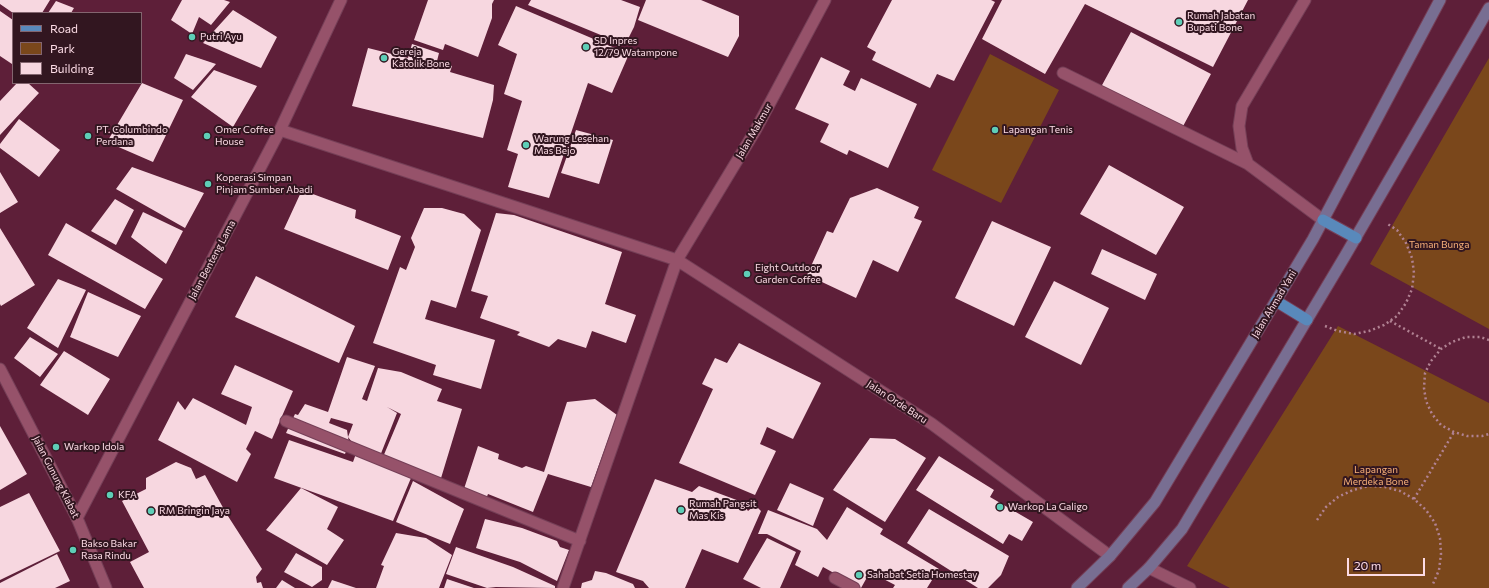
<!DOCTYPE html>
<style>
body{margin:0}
#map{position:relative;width:1489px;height:588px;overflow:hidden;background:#5e1f39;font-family:Commissioner,sans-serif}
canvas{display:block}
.legend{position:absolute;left:12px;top:12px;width:130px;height:72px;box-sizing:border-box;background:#321620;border:1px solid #83656f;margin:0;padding:5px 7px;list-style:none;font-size:12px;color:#fcdbe5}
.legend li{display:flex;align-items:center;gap:8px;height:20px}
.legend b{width:20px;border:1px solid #83656f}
.scale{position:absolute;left:1347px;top:558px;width:78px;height:18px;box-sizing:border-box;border:2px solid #fcdbe5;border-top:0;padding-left:5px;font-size:12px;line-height:14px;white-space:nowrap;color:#fcdbe5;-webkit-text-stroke:3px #321620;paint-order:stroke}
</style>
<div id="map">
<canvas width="1489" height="588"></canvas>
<ul class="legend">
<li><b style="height:5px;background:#5989bb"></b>Road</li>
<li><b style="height:11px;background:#7a471b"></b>Park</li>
<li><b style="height:11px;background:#f7d7e0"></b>Building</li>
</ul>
<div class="scale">20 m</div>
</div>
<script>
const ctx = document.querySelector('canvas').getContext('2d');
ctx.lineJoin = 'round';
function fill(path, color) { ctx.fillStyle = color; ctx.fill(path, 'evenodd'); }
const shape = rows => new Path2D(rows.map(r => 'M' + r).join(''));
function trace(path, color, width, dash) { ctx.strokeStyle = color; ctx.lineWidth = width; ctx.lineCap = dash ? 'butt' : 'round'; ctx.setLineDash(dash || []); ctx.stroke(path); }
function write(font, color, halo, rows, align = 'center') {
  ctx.font = font + ' Commissioner,sans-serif'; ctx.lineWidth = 4; ctx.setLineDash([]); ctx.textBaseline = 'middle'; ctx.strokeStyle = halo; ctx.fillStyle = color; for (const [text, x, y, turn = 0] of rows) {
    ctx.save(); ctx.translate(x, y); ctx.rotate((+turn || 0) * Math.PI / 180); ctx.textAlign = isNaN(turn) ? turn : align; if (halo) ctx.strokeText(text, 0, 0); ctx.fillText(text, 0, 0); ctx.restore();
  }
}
fill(shape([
 [990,54,1059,90,1001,203,932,170],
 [1489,58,1489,329,1370,264],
 [1338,326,1489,403,1489,588,1230,588,1187,566]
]), '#7a471b');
fill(shape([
 [0,0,50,0,42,13,13,13,0,4],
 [182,0,224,0,230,2,211,25,199,17,192,34,171,20],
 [428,0,494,0,492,4,492,18,478,57,445,44,443,50,414,40],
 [531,0,621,0,640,7,634,27,625,45,528,5],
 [646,0,701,0,739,16,739,36,728,57,638,20],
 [892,0,991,0,995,2,954,81,937,74,930,88,872,60,876,52,867,47],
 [1002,0,1248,0,1213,67,1085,4,1045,74,982,39],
 [56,1,74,8,71,13,48,13],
 [516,6,629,54,612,93,588,83,549,198,508,187,518,154,507,150,522,101,504,94,517,54,498,45],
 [233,10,277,37,261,68,203,43],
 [0,11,13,20,12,64,0,56],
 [1131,32,1211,74,1181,130,1101,87],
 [412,44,439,53,437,61,452,66,450,72,494,85,493,100,483,138,352,106,368,48,408,58],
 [186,54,216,64,193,90,174,78],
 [821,57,850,71,843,85,855,91,861,78,917,104,888,168,849,150,847,155,820,142,829,124,795,109],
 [214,70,257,86,233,127,191,97],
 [17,83,28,83,39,93,0,135,0,101],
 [142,83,183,100,153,162,107,142],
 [19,119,60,150,39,177,0,148,0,144],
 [576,130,613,140,599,184,561,173],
 [1109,165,1184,207,1156,255,1080,214],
 [132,167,204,193,185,228,116,189],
 [0,172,18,202,0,213],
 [877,188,919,207,914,218,922,221,898,272,873,260,856,298,807,275,827,231,833,233,850,198],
 [302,190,356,210,355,218,401,236,388,270,284,229],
 [115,199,134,210,116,245,91,231],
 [424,208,442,208,464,214,481,230,456,308,431,300,425,319,495,340,481,389,433,375,436,365,373,343,400,267,406,270,415,247,411,238],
 [143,212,183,231,166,264,131,237],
 [496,213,514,215,622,252,605,304,636,315,626,343,592,331,586,348,558,339,549,347,517,335,520,332,480,318,488,296,471,291],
 [992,221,1051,247,1014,326,955,298],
 [66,223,163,279,145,309,48,255],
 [0,228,35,285,1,306,0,304],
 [1102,249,1157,274,1145,300,1091,274],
 [256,276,355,326,339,363,235,317],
 [58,279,86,290,58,348,27,328],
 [1054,281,1109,308,1081,365,1025,337],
 [88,292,141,316,118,357,70,337],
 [30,337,58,354,40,377,14,358],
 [739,343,821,383,793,439,767,427,760,444,776,451,755,495,679,463,713,389,702,384,715,358,727,363],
 [64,351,110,379,88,415,40,385],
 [347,357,375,366,362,399,367,401,378,368,401,372,442,389,437,401,462,409,438,488,411,478,393,521,274,478,289,440,353,462,358,448,355,446,348,437,349,443,345,454,286,433,295,414,298,415,305,404,328,412],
 [387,407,401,414,383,457,380,456,397,413],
 [331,418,353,424,348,437,347,430,329,423],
 [235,365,293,391,272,439,255,431,246,449,251,454,237,482,158,440,178,401,185,410,193,398,246,425,252,407,221,394],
 [595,399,617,415,591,487,548,474,533,512,488,494,484,504,462,495,478,446,499,454,498,459,522,468,526,466,544,472,567,402],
 [0,426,27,474,0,490],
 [870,438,895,439,926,458,885,522,833,490],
 [939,456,994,490,990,497,1033,522,1022,541,1009,534,1003,544,916,490],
 [176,462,191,468,196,479,205,475,226,513,262,569,256,577,257,583,261,582,263,588,144,588,130,562,149,552,122,501,146,489,146,478],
 [655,479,692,492,699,486,742,502,748,511,755,505,761,511,738,563,702,549,685,588,649,588,643,581,616,572],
 [413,481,464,509,450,544,396,522],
 [790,483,824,498,813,526,777,510],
 [301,488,338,507,327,529,344,540,327,565,266,530],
 [29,493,60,551,0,580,0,507],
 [847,507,883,529,880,534,939,569,927,588,893,588,895,585,870,572,861,588,823,567,818,577,795,565,801,551,767,534,758,534,768,510,817,529,827,540],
 [929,509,1009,556,1001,575,988,588,978,588,907,543],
 [485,519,522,528,557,541,560,547,569,550,557,581,520,562,476,548],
 [396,533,426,538,452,555,439,588,376,588,384,566,381,565],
 [767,538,796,552,780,588,761,588,743,579],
 [456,547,513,567,555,586,555,588,496,587,487,588,446,574],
 [296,553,322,567,322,580,312,587,284,572],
 [57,554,70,581,55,588,0,588,0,583],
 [595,571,606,573,633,584,635,588,581,588,582,583,592,580],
 [447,579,474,588,444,588],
 [282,580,295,588,276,588],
 [332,580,356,588,328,588]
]), '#f7d7e0');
const service = shape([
 [1305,0,1242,106,1239,126,1242,148,1248,164,1323,220],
 [1063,73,1248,164],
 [835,578,854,588]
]);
const minor = shape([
 [280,130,677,260,932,424,1110,556],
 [286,421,580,541],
 [77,518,280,130,341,0],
 [1149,568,1190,588],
 [563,588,677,260,755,131,825,0]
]);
const tertiary = shape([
 [0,369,77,518,106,588]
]);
const secondary = shape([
 [1077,588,1110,556,1155,502,1313,239,1440,0],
 [1128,588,1149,568,1182,529,1345,256,1489,8]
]);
const primary = shape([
 [1323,220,1356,238],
 [1276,301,1307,320]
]);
trace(service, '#753f57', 13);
trace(minor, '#753f57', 13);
trace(tertiary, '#753f57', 13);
trace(secondary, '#753f57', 13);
trace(primary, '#753f57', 13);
trace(shape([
 [1390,321,1441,349],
 [1325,326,1338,331,1354,334,1369,331,1384,325,1397,316,1406,303,1412,289,1414,273,1412,258,1406,243,1397,230,1386,223],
 [1489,340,1480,337,1466,337,1452,342,1441,349,1431,361,1425,373,1424,388,1426,401,1432,414,1441,425,1454,432,1467,436,1482,436,1489,434],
 [1414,499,1454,432],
 [1317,520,1326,507,1338,497,1353,490,1369,486,1385,487,1400,491,1414,499,1426,510,1435,523,1440,538,1441,554,1439,570,1433,584]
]), '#b18293', 2.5, [2, 3]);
trace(service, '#96526a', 11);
trace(minor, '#96526a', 11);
trace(tertiary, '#96526a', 11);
trace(secondary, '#786e92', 11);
trace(primary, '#5989bb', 11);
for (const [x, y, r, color] of [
 [1179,22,4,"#5eceb7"],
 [192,37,4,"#5eceb7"],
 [586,47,4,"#5eceb7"],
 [384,58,4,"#5eceb7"],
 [995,130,4,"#5eceb7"],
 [88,136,4,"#5eceb7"],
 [207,136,4,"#5eceb7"],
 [526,145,4,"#5eceb7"],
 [208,184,4,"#5eceb7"],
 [747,274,4,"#5eceb7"],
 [56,447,4,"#5eceb7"],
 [110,495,4,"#5eceb7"],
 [1000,507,4,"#5eceb7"],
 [681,510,4,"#5eceb7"],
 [151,511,4,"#5eceb7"],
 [73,550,4,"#5eceb7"],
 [859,575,4,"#5eceb7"]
]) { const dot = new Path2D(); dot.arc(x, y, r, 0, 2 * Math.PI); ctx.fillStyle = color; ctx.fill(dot); trace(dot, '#321620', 1.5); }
write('10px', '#fcdbe5', '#321620', [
 ["Rumah Jabatan",1187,16],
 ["Bupati Bone",1187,28],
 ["Putri Ayu",200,37],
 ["SD Inpres",594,41],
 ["12/79 Watampone",594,53],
 ["Gereja",392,52],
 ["Katolik Bone",392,64],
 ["PT. Columbindo",96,130],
 ["Perdana",96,142],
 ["Omer Coffee",215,130],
 ["House",215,142],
 ["Lapangan Tenis",1003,130],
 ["Warung Lesehan",534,139],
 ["Mas Bejo",534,151],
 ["Koperasi Simpan",216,178],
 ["Pinjam Sumber Abadi",216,190],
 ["Eight Outdoor",755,268],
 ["Garden Coffee",755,280],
 ["Warkop Idola",64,447],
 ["KFA",118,495],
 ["Rumah Pangsit",689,504],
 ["Mas Kis",689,516],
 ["Warkop La Galigo",1008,507],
 ["RM Bringin Jaya",159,511],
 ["Bakso Bakar",81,544],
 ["Rasa Rindu",81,556],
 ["Sahabat Setia Homestay",867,575]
], 'left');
write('10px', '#fcdbe5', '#321620', [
 ["Jalan Makmur",754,131,-60],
 ["Jalan Benteng Lama",212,260,-62],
 ["Jalan Ahmad Yani",1274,304,-59],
 ["Jalan Orde Baru",897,402,33],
 ["Jalan Gunung Klabat",56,477,63]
]);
write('10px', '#f6af78', '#321620', [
 ["Taman Bunga",1439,245],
 ["Lapangan",1376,470],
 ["Merdeka Bone",1376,482]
]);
</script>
